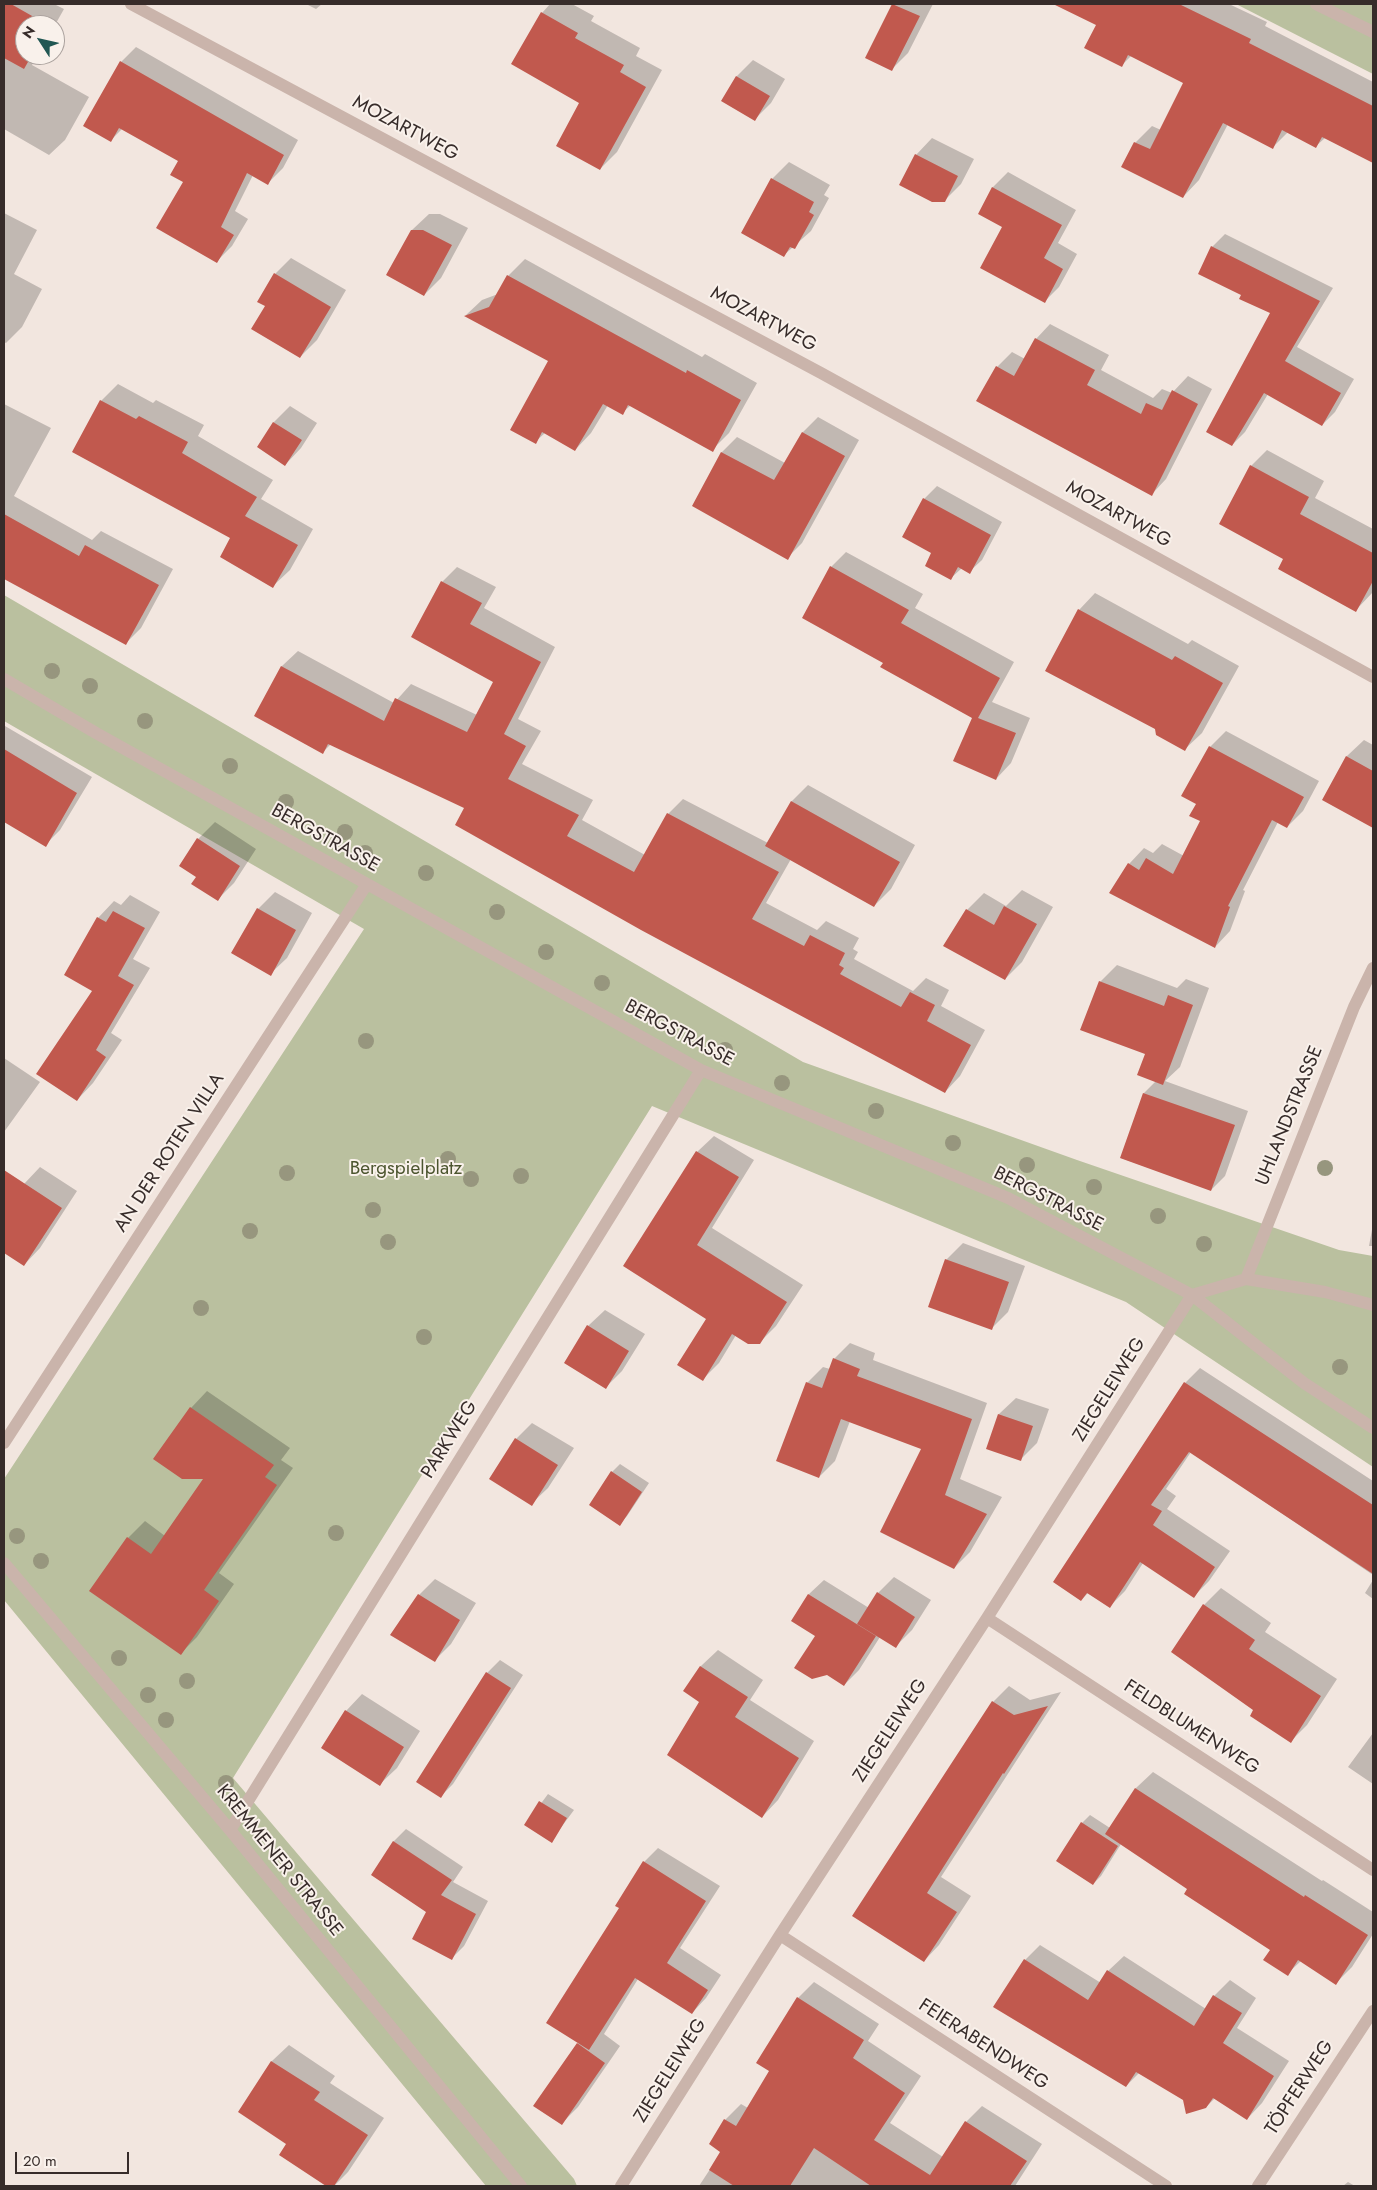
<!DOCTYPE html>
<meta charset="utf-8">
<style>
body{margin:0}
#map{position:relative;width:1377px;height:2190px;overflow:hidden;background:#f2e6df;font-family:Jost,sans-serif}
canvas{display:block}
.frame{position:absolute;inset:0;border:5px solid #372c2a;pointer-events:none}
.north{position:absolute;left:15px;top:15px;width:50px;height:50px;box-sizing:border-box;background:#f9f1eb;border:1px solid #aba29e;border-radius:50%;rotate:305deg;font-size:14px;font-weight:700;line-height:20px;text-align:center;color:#372c2a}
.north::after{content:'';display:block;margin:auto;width:18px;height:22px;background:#215753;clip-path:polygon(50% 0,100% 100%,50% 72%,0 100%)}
.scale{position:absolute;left:15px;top:2152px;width:114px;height:22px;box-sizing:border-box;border:2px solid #372c2a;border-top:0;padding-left:6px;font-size:15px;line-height:18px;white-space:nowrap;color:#372c2a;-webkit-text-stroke:4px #f9f1eb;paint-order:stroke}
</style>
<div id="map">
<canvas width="1377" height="2190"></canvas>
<div class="frame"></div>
<div class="north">N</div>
<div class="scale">20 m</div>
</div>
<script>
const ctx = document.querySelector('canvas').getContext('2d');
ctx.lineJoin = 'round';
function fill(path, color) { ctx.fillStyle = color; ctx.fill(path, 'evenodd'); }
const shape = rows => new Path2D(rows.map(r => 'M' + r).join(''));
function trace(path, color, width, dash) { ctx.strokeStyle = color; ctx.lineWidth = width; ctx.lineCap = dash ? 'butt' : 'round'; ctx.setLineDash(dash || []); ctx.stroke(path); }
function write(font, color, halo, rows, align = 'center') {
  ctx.font = font + ' Jost,sans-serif'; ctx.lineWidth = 4; ctx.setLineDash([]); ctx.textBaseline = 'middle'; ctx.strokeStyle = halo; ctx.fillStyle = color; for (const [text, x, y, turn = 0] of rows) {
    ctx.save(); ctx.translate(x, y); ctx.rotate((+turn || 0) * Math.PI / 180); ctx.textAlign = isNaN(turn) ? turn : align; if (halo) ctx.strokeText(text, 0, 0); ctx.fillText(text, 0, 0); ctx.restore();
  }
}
fill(shape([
 [1236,4,1373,4,1373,74],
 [4,595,803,1062,1077,1160,1339,1250,1373,1256,1373,1467,1126,1302,652,1106,233,1778,574,2179,577,2186,486,2186,4,1600,4,1479,364,929,4,721]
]), '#bac09f');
fill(shape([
 [4,4,54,4,64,9,55,25,25,25,25,55,38,55,32,65,89,97,65,140,49,155,4,129],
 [306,4,322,4,316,9],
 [550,4,572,4,594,16,591,21,640,48,636,56,662,70,617,152,600,169,581,103,542,13],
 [893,4,933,4,908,53,892,69,867,57],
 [1088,4,1229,4,1267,22,1265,26,1373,82,1373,162,1325,138,1316,146,1288,132,1273,147,1228,124,1199,180,1183,197,1135,143,1152,126,1161,130,1185,82,1131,56,1122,65,1097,24,1081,16],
 [136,47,298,140,283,168,268,183,253,175,235,211,248,219,232,246,217,261,185,182,180,161,123,128,111,140,121,62],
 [753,60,785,79,771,103,755,119,723,100,737,76],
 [932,138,974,159,961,184,944,201,916,155],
 [789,162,830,185,824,195,829,198,811,231,784,255,772,179],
 [1008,172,1076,210,1058,243,1077,254,1059,287,1044,302,1004,226,980,213,993,187],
 [4,213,37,230,14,274,42,289,22,327,6,343,4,342],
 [429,214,440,214,468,228,441,278,424,295,412,230],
 [1225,234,1333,288,1297,347,1354,379,1335,412,1322,425,1268,394,1245,432,1232,445,1271,313,1243,295,1212,247],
 [291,258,346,290,317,340,300,357,267,306,275,274],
 [525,259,702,357,705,354,757,383,729,433,712,450,631,405,622,413,608,405,591,433,575,450,545,433,535,442,550,361,466,315,482,300,498,294,508,276],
 [1050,324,1109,355,1101,370,1153,398,1162,389,1172,393,1188,376,1212,389,1166,479,1152,494,997,367,1012,352,1025,359,1036,339],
 [118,384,153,403,156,400,204,425,198,436,273,480,261,499,313,529,290,570,273,586,232,537,73,452,101,401],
 [4,404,51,428,14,496,92,540,101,531,173,569,141,628,126,643,4,578],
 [290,406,317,423,301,448,285,465,259,446,274,422],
 [818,417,859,440,802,543,787,558,694,505,722,452,737,437,785,463,803,432],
 [1267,450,1324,481,1315,498,1373,529,1373,592,1356,610,1285,558,1251,466],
 [937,486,1002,522,982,560,969,572,962,568,951,578,933,553,924,499],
 [846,552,923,594,915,608,1014,662,992,702,1030,718,1011,763,996,779,974,718,884,662,804,617,831,567],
 [457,567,496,587,484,608,555,647,518,719,541,731,522,764,593,800,582,820,645,855,668,814,683,799,768,843,792,801,808,785,915,845,891,889,874,906,791,859,766,903,817,930,826,921,859,938,853,949,858,952,854,959,913,991,926,978,949,990,941,1006,985,1030,960,1076,945,1092,466,807,331,744,323,752,256,715,282,666,298,651,394,703,411,684,477,715,495,681,442,582],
 [1095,593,1188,644,1192,640,1239,666,1202,733,1185,749,1156,728,1079,610],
 [5,726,92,777,60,830,45,845,4,821],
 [1226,731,1319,781,1303,811,1287,827,1278,822,1243,890,1245,891,1230,931,1215,947,1129,864,1144,848,1153,853,1162,844,1184,856,1201,821,1210,747],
 [1364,740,1373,745,1373,827,1324,800,1347,756],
 [215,822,256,849,234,883,217,900,198,877,198,839],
 [1022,890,1053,907,1022,962,1005,979,967,910,984,893,1006,906],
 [275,892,312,913,287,958,270,974,232,953,258,909],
 [130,895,160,912,133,959,150,968,111,1033,122,1040,93,1083,77,1100,94,990,98,918,114,901,121,905],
 [1117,965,1177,988,1186,979,1209,988,1180,1067,1165,1081,1248,1111,1225,1176,1211,1190,1121,1158,1144,1093,1156,1081,1146,1054,1100,982],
 [4,1058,40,1082,4,1132],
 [714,1136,754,1160,712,1228,803,1285,776,1326,759,1343,736,1335,719,1363,703,1379,708,1318,625,1266,697,1152],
 [40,1167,77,1191,40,1248,24,1265,4,1251,4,1214,24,1184],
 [1373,1224,1373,1246,1369,1246],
 [963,1243,1025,1266,1008,1312,992,1328,946,1260],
 [605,1310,645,1334,622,1371,605,1388,588,1326],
 [850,1343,875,1353,873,1360,987,1403,960,1479,1002,1497,970,1552,954,1568,923,1448,850,1421,835,1461,819,1477,807,1383,823,1367,830,1369,834,1359],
 [1200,1368,1373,1481,1373,1575,1191,1452,1166,1489,1176,1496,1167,1509,1230,1551,1209,1581,1194,1596,1143,1563,1125,1591,1110,1606,1089,1592,1081,1600,1185,1383],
 [207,1391,290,1448,281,1460,293,1468,219,1573,234,1584,197,1637,181,1653,128,1538,145,1521,165,1536,206,1478,155,1459,191,1408],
 [1016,1398,1049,1409,1037,1443,1020,1460,987,1448,999,1414],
 [532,1423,574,1448,548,1488,531,1504,516,1439],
 [620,1464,649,1483,627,1516,619,1524,612,1472],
 [894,1577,931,1600,912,1630,895,1647,880,1637,859,1670,844,1685,816,1636,793,1621,809,1594,824,1580,869,1608,878,1593],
 [435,1579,476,1603,451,1644,434,1661,419,1595],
 [1373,1580,1373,1599,1365,1593],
 [1221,1588,1271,1623,1265,1632,1337,1679,1307,1725,1291,1741,1255,1709,1204,1605],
 [718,1650,763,1680,750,1700,814,1741,778,1800,762,1817,701,1702,685,1691,701,1666],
 [500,1660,523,1675,453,1784,441,1796,487,1673],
 [1009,1686,1030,1700,1061,1692,941,1877,971,1896,939,1945,924,1961,854,1916,993,1702],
 [362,1694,420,1731,397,1768,380,1784,346,1711],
 [1373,1733,1373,1784,1348,1767],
 [1153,1772,1322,1881,1323,1880,1373,1912,1373,1934,1352,1967,1336,1983,1301,1961,1287,1974,1272,1949,1189,1889,1121,1844,1101,1876,1093,1884,1058,1860,1082,1823,1090,1815,1110,1828,1136,1788],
 [548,1794,574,1810,551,1841,525,1825],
 [406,1829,463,1867,453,1882,488,1901,464,1946,451,1959,427,1912,372,1875,394,1841],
 [658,1848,720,1886,680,1948,721,1975,706,1998,692,2013,638,1979,604,2034,620,2046,578,2107,561,2124,578,2044,620,1908,644,1862],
 [1040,1945,1101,1983,1108,1971,1124,1956,1206,2009,1214,1996,1230,1980,1256,1998,1237,2028,1289,2061,1262,2103,1247,2119,1215,2098,1206,2107,1184,2099,1139,2073,1126,2086,1025,1960],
 [814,1982,879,2024,868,2041,921,2076,890,2123,943,2157,966,2122,982,2106,1042,2144,1015,2186,936,2186,926,2180,922,2186,699,2186,722,2151,725,2120,741,2104,748,2108,771,2071,798,1998],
 [289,2045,335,2076,330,2083,384,2118,348,2172,334,2186,328,2186,280,2155,288,2143,239,2112,272,2061],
 [1348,2182,1355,2186,1343,2186]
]), '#0003');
fill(shape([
 [4,4,11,4,48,25,25,25,25,55,32,55,24,69,4,58],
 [892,4,920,16,892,71,865,58],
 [1053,4,1179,4,1251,39,1249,43,1373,106,1373,163,1322,137,1316,148,1282,130,1273,149,1223,123,1183,198,1121,167,1134,142,1150,149,1183,83,1128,55,1122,67,1084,48,1096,25],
 [541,12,578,33,575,38,624,65,620,72,646,87,600,170,556,146,579,103,511,64],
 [120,61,284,155,268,185,247,173,221,227,234,235,217,263,156,228,183,182,170,175,178,161,119,128,111,142,83,126],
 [736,76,770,96,755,121,721,101],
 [915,154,958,176,945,202,932,202,899,185],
 [771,178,814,202,809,212,814,215,795,249,790,247,784,257,741,233],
 [992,187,1062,225,1044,258,1063,269,1045,303,980,268,1002,227,978,214],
 [411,230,423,230,452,245,424,296,386,275],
 [1211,246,1320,301,1285,361,1341,393,1322,426,1264,393,1232,446,1206,432,1270,313,1239,299,1241,295,1198,274],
 [274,273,331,307,300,358,251,329,265,306,257,302],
 [507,275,686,373,687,370,741,400,713,452,628,405,623,415,603,404,575,451,542,432,536,444,510,430,548,361,464,316,489,307],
 [1035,338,1095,370,1087,385,1141,414,1146,403,1162,410,1172,390,1198,404,1152,496,976,401,996,366,1014,376],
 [100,400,136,419,139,416,188,442,182,453,257,497,245,516,298,545,273,588,220,557,230,538,72,452],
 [273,422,302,440,285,466,257,447],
 [802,432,845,456,788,560,692,506,721,452,774,480],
 [1250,465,1309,497,1300,514,1373,553,1373,581,1356,612,1278,569,1283,559,1219,524],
 [923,498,991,535,970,574,958,567,951,580,925,566,931,553,902,537],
 [4,514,79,556,85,545,159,585,126,645,4,579],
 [830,566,909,610,901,623,1000,678,978,718,1016,733,996,780,953,761,972,718,880,667,883,663,802,618],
 [441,581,482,603,470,624,541,662,504,734,526,746,508,779,579,815,567,836,634,872,667,813,779,872,752,919,804,946,810,935,845,953,839,965,844,968,840,974,901,1007,910,992,935,1005,927,1021,971,1045,945,1093,641,930,455,825,464,808,328,744,323,754,254,716,281,666,384,721,395,698,467,732,493,682,411,637],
 [1078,609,1172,660,1175,656,1223,683,1185,751,1156,735,1155,729,1045,671],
 [1209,746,1304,797,1287,828,1272,820,1228,906,1230,907,1215,948,1109,893,1128,863,1139,870,1146,858,1173,874,1200,821,1189,816,1196,804,1181,796],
 [4,749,77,793,46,847,4,822],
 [1346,756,1373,771,1373,828,1322,800],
 [791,801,900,862,874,907,765,846],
 [197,838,240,866,218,901,191,884,196,877,179,866],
 [1004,906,1037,924,1005,980,943,946,966,909,994,925],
 [257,908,296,930,271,976,231,953],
 [113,911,145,928,118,976,134,985,96,1050,106,1057,77,1101,36,1074,92,991,64,975,97,917,106,922],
 [1099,981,1164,1006,1168,995,1193,1005,1163,1085,1137,1075,1145,1054,1080,1030],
 [1143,1093,1235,1125,1211,1191,1120,1158],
 [696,1151,739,1177,697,1245,787,1302,760,1344,748,1344,732,1334,703,1381,677,1365,706,1319,623,1266],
 [4,1170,62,1208,24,1266,4,1253],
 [945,1259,1009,1282,992,1330,928,1307],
 [587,1325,629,1351,606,1389,564,1363],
 [833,1358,860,1369,857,1376,972,1419,945,1495,987,1514,954,1569,880,1532,921,1449,841,1419,819,1478,776,1461,806,1382,822,1388],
 [1184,1382,1373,1505,1373,1574,1189,1452,1151,1505,1162,1511,1153,1525,1215,1567,1194,1598,1140,1562,1110,1608,1087,1593,1081,1601,1053,1582],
 [190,1407,274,1465,265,1477,277,1485,204,1590,219,1601,181,1655,89,1591,127,1537,151,1554,203,1479,182,1479,153,1459],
 [998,1414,1033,1426,1021,1461,986,1449],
 [515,1438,558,1465,532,1506,489,1479],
 [611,1471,642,1492,620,1526,589,1505],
 [877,1592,915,1617,896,1648,857,1624],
 [418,1594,460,1620,435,1662,390,1635],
 [808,1594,876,1636,844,1686,827,1675,812,1679,794,1668,815,1636,791,1621],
 [1203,1604,1255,1640,1249,1649,1321,1696,1291,1743,1250,1716,1253,1710,1171,1652],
 [700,1666,748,1697,735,1717,799,1758,762,1818,667,1755,699,1702,683,1691],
 [486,1672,511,1688,441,1798,416,1782],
 [992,1701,1014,1715,1048,1706,1004,1774,1003,1773,927,1893,957,1912,924,1962,852,1916],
 [345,1710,404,1747,380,1786,321,1748],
 [1135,1788,1304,1897,1305,1895,1368,1935,1336,1985,1298,1960,1288,1976,1263,1960,1270,1950,1184,1894,1187,1889,1105,1834],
 [539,1801,567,1818,552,1843,524,1825],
 [1081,1822,1118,1846,1093,1885,1056,1861],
 [393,1841,452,1880,441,1895,476,1914,452,1960,412,1939,426,1912,371,1875],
 [643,1861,706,1901,667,1963,708,1990,692,2014,635,1978,589,2050,546,2023,619,1908,615,1906],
 [1024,1959,1088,2000,1107,1970,1194,2026,1213,1995,1242,2013,1223,2043,1274,2076,1247,2120,1213,2098,1206,2108,1186,2114,1183,2100,1136,2072,1126,2087,993,2007],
 [797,1997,864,2040,853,2058,905,2093,874,2140,930,2175,965,2121,1027,2161,1010,2186,871,2186,814,2148,790,2186,734,2186,709,2170,720,2152,709,2144,724,2119,736,2126,769,2071,756,2063],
 [577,2043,605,2063,562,2125,533,2106],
 [271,2061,320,2092,314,2100,368,2135,334,2186,326,2186,279,2155,286,2144,238,2112]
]), '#c1594e');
trace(shape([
 [131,4,821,373,1373,677],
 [1316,4,1373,32],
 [4,679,96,733,701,1070,1008,1198,1192,1295,1304,1383,1373,1428],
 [1246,1279,1354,1007,1373,968],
 [1192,1295,1246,1279,1325,1292,1373,1305],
 [4,1443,367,884],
 [4,1563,230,1830,521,2186],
 [987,1618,1373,1870],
 [230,1830,701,1070],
 [780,1935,1166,2186],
 [621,2186,780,1935,987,1618,1192,1295],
 [1258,2186,1373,2011]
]), '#cab4ab', 12);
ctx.fillStyle = '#97967e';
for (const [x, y] of [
 [52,671],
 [90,686],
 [145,721],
 [230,766],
 [286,802],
 [345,832],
 [365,853],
 [426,873],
 [497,912],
 [546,952],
 [602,983],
 [366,1041],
 [725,1050],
 [782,1083],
 [876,1111],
 [953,1143],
 [448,1159],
 [1027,1165],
 [1325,1168],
 [287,1173],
 [521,1176],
 [471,1179],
 [1094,1187],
 [373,1210],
 [1158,1216],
 [250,1231],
 [388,1242],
 [1204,1244],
 [201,1308],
 [424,1337],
 [1340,1367],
 [336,1533],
 [17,1536],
 [41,1561],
 [119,1658],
 [187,1681],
 [148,1695],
 [166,1720],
 [226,1783]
]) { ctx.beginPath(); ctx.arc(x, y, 8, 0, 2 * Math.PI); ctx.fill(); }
write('19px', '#372c2a', '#f9f1eb', [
 ["MOZARTWEG",405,129,28],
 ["MOZARTWEG",763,320,28],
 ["MOZARTWEG",1118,515,29],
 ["BERGSTRASSE",325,839,29],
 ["BERGSTRASSE",679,1034,28],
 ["UHLANDSTRASSE",1290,1116,-68],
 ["AN DER ROTEN VILLA",170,1153,-57],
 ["BERGSTRASSE",1048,1200,27],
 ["ZIEGELEIWEG",1110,1390,-58],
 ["PARKWEG",450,1440,-58],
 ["FELDBLUMENWEG",1191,1728,33],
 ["ZIEGELEIWEG",891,1731,-57],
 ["KREMMENER STRASSE",279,1861,51],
 ["FEIERABENDWEG",983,2045,33],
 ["ZIEGELEIWEG",671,2071,-58],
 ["TÖPFERWEG",1300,2088,-57]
]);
write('19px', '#4c552f', '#f9f1eb', [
 ["Bergspielplatz",406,1169]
]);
</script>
